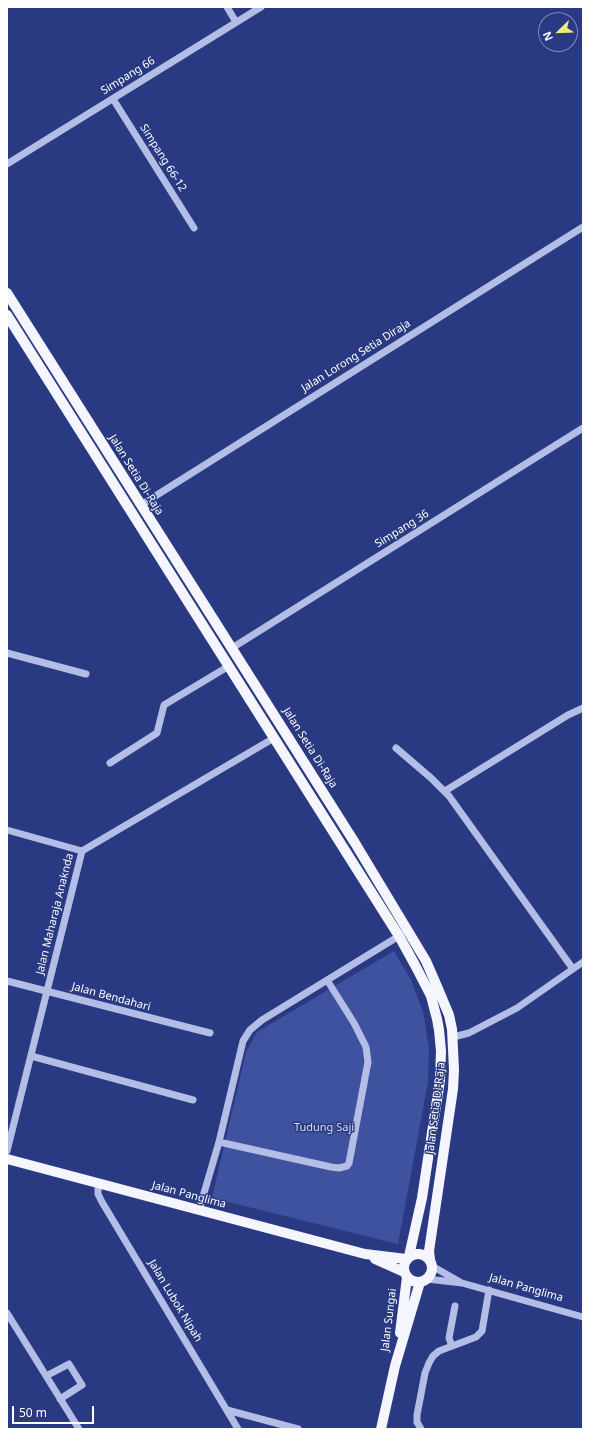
<!DOCTYPE html>
<style>
body{margin:0}
#map{position:relative;width:590px;height:1436px;overflow:hidden;background:#2a3a82;font-family:"Noto Sans",sans-serif}
canvas{display:block}
.frame{position:absolute;inset:0;border:8px solid #fff;pointer-events:none}
.north{position:absolute;left:538px;top:12px;width:40px;height:40px;box-sizing:border-box;background:#2a3a82;border:1px solid #7f89b4;border-radius:50%;rotate:247deg;font-size:11px;font-weight:700;line-height:16px;text-align:center;color:#fff}
.north::after{content:'';display:block;margin:auto;width:14px;height:18px;background:#ede87a;clip-path:polygon(50% 0,100% 100%,50% 72%,0 100%)}
.scale{position:absolute;left:12px;top:1406px;width:82px;height:18px;box-sizing:border-box;border:2px solid #fff;border-top:0;padding-left:5px;font-size:12px;line-height:14px;white-space:nowrap;color:#fff;-webkit-text-stroke:3px #2a3a82;paint-order:stroke}
</style>
<div id="map">
<canvas width="590" height="1436"></canvas>
<div class="frame"></div>
<div class="north">N</div>
<div class="scale">50 m</div>
</div>
<script>
const ctx = document.querySelector('canvas').getContext('2d');
ctx.lineJoin = 'round';
function fill(path, color) { ctx.fillStyle = color; ctx.fill(path, 'evenodd'); }
const shape = rows => new Path2D(rows.map(r => 'M' + r).join(''));
function trace(path, color, width, dash) { ctx.strokeStyle = color; ctx.lineWidth = width; ctx.lineCap = dash ? 'butt' : 'round'; ctx.setLineDash(dash || []); ctx.stroke(path); }
function write(font, color, halo, rows, align = 'center') {
  ctx.font = font + ' "Noto Sans",sans-serif'; ctx.lineWidth = 3; ctx.setLineDash([]); ctx.textBaseline = 'middle'; ctx.strokeStyle = halo; ctx.fillStyle = color; for (const [text, x, y, turn = 0] of rows) {
    ctx.save(); ctx.translate(x, y); ctx.rotate((+turn || 0) * Math.PI / 180); ctx.textAlign = isNaN(turn) ? turn : align; if (halo) ctx.strokeText(text, 0, 0); ctx.fillText(text, 0, 0); ctx.restore();
  }
}
fill(shape([
 [394,951,411,980,423,1011,429,1048,428,1082,398,1244,212,1198,246,1052,257,1032]
]), '#3f529f');
trace(shape([
 [227,7,236,22],
 [113,99,194,228],
 [7,164,261,7],
 [141,505,583,227],
 [232,648,583,428],
 [7,653,86,674],
 [396,748,431,778,449,796,573,969],
 [110,763,157,733,164,705,229,666],
 [445,791,568,715,583,708],
 [7,830,82,851],
 [7,981,210,1033],
 [453,1037,469,1033,517,1008,583,962],
 [31,1056,193,1100],
 [219,1142,331,1167,339,1168,347,1166,349,1163,368,1062,366,1047,354,1023,327,980],
 [7,1151,82,851,274,738],
 [98,1184,98,1194,102,1202,238,1429],
 [199,1210,219,1142,243,1041,250,1030,262,1020,399,936],
 [432,1266,460,1282],
 [427,1279,462,1283,583,1317],
 [7,1313,79,1429],
 [452,1346,449,1338,455,1306],
 [46,1376,69,1364,82,1385,60,1399],
 [227,1410,298,1429],
 [421,1429,417,1422,417,1415,425,1373,429,1363,433,1356,439,1351,476,1337,482,1331,489,1290]
]), '#b3bde6', 7);
trace(shape([
 [7,293,355,843,426,961,436,984,449,1015,452,1029,454,1070,453,1089,429,1251,430,1259],
 [7,315,399,936,415,965,431,996,437,1019,439,1030,441,1051,440,1080,422,1198,409,1256],
 [7,1159,365,1254,406,1259],
 '404 1268a14 14 0 1 1 28 0a14 14 0 1 1-28 0Z',
 [375,1259,404,1272],
 [400,1333,407,1277],
 [381,1429,395,1366,420,1282]
]), '#f4f5fd', 10);
write('11px', '#fff', '#2a3a82', [
 ["Simpang 66",128,76,-32],
 ["Simpang 66-12",163,158,58],
 ["Jalan Lorong Setia Diraja",356,356,-32],
 ["Jalan Setia Di-Raja",136,475,58],
 ["Simpang 36",402,529,-32],
 ["Jalan Setia Di-Raja",310,748,58],
 ["Jalan Maharaja Anaknda",55,914,-76],
 ["Jalan Bendahari",111,997,15],
 ["Jalan Setia Di-Raja",436,1108,-83],
 ["Jalan Panglima",189,1195,15],
 ["Jalan Panglima",526,1288,16],
 ["Jalan Lubok Nipah",175,1301,59],
 ["Jalan Sungai",389,1320,-83]
]);
write('11px', '#d6dcf5', '#2a3a82', [
 ["Tudung Saji",324,1128]
]);
</script>
